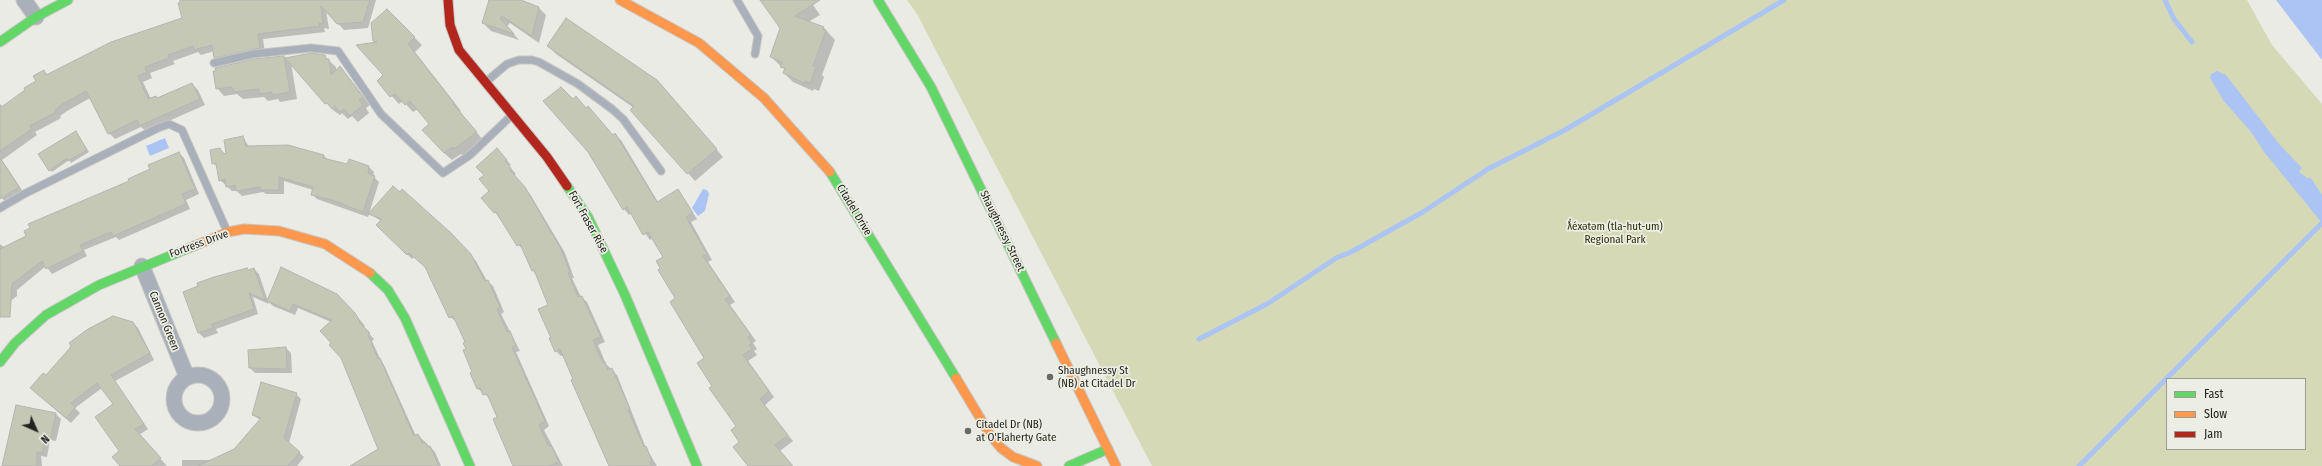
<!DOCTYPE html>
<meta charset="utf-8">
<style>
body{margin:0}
#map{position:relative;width:2322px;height:466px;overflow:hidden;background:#ebebe6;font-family:"Fira Sans Condensed",sans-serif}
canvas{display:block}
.legend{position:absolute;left:2166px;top:378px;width:140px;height:72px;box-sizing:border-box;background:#eceee3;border:1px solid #9c9d95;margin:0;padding:5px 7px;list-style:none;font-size:12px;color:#232420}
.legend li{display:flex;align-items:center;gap:8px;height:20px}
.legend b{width:20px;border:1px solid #9c9d95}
.north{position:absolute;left:16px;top:410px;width:40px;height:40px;-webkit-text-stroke:3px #eceee3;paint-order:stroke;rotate:135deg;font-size:11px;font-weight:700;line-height:16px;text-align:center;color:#232420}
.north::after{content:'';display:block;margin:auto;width:14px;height:18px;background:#232420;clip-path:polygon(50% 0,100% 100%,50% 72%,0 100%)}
</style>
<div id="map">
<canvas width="2322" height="466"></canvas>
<ul class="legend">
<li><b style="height:5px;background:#63d668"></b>Fast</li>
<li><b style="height:5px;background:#ff974d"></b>Slow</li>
<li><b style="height:5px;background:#b3261e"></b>Jam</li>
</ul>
<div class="north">N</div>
</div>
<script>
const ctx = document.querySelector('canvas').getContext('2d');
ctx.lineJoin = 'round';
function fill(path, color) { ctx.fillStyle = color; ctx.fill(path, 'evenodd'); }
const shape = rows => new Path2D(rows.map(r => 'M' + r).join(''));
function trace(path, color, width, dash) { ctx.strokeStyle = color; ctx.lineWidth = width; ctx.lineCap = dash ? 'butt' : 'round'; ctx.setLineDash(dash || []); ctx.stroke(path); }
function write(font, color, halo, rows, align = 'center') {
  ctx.font = font + ' "Fira Sans Condensed",sans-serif'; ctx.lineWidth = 3.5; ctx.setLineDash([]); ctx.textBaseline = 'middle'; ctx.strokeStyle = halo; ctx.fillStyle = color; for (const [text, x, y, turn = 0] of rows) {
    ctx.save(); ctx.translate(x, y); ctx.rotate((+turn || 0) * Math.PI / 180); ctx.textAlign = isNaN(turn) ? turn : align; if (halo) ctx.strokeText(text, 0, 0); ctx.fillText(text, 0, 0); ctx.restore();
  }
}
fill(shape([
 [907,0,2247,0,2272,45,2322,104,2322,466,1152,466,917,14],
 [2167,379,2305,379,2305,449,2167,449]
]), '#d6d9b6');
fill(shape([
 [2276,0,2322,0,2322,60],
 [2217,71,2226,75,2280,145,2302,168,2299,172,2307,178,2311,178,2322,195,2322,223,2265,153,2251,132,2223,100,2210,78,2211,74],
 [165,138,169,148,150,156,146,146],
 [703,189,707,190,709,194,705,211,698,216,692,208]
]), '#abc4f3');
fill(shape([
 [190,0,376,0,368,28,344,30,326,10,329,29,324,28,325,32,263,39,265,54,221,63,215,57,214,51,201,55,198,52,173,61,175,64,150,73,152,78,143,82,151,99,157,99,192,84,198,90,205,105,146,131,141,127,115,139,109,133,90,98,67,111,60,116,61,118,35,132,37,135,2,160,24,193,7,204,0,196,0,104,3,107,37,81,44,71,48,75,184,19],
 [490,0,514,0,539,8,546,15,539,43,510,23,507,26,519,40,491,31,483,23],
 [761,0,820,0,813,5,820,15,808,22,824,28,835,40,822,75,824,77,819,91,814,89,813,91,793,82,784,73,785,70,771,57,781,28],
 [387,10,422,45,415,52,461,111,460,112,483,140,463,156,461,154,452,160,444,153,430,124,418,109,413,112,403,101,399,104,378,81,385,76,377,43,374,40],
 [548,46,665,89,723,157,695,181,632,110,634,108,556,54],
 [324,56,336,67,336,71,340,68,347,75,370,105,366,108,369,113,358,122,352,116,348,119,342,113,340,115,334,111,291,63,297,99,280,102,278,99,268,101,264,97,243,99,237,94,224,96,217,88,284,57,286,59],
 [76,132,89,152,71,163,69,160,52,172,50,170],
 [615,135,621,140,658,202,678,190,697,219,691,222,712,260,708,262,735,302,730,305,756,341,753,343,757,349,754,351,757,355,748,361,774,397,764,406,793,441,780,451,793,466,749,466,741,443,738,426,714,386,706,358,676,299,665,257,653,238,650,240,631,213,629,215,624,209,613,136],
 [243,137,249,147,288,146,324,156,329,161,348,165,369,167,374,172,373,176,379,182,368,217,317,199,312,194,313,190,284,181,284,194,266,194,263,192,242,196,237,191,232,191,220,180,218,168,213,163,220,149,226,155],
 [179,153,184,158,199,194,186,200,190,209,119,240,116,237,84,250,87,256,52,274,46,266,17,290,17,296,4,306,8,310,0,318,0,244,5,248,131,182],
 [502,155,511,165,509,166,516,174,514,175,530,194,565,253,574,278,572,278,581,297,587,302,605,342,598,345,606,364,617,375,646,448,657,466,609,466,564,355,561,356,556,351,552,338,550,305,536,274,532,270,524,250,518,245,495,212,490,191],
 [370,214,456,239,476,261,487,281,493,286,504,312,501,314,520,351,516,352,549,426,544,430,563,466,514,466,491,399,478,389,466,343,457,322,450,317,427,268,414,257,412,259,378,225,381,221],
 [254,269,259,274,269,304,253,297,258,314,216,329,218,333,204,338,199,333,184,292],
 [336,295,360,320,365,326,363,327,374,339,372,341,381,361,384,365,416,436,418,435,435,452,441,466,352,466,380,449,342,358,333,343,331,322,298,308,295,315,273,306,268,301],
 [133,323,138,328,154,360,115,381,148,429,139,435,167,466,121,466,114,405,102,388,75,408,80,413,71,423,36,393,46,376],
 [286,348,291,353,292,373,255,373,250,368],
 [296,394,301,399,289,443,304,457,297,466,262,466,260,420,253,415],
 [16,406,56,414,61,419,56,441,50,440,47,457,41,456,42,466,4,466],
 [182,460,212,460,242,466,182,466]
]), '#0003');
trace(shape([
 [2165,0,2174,19,2192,42],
 [1199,339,1267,304,1336,258,1351,252,1423,212,1488,169,1565,130,1784,0],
 [2079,466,2322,223]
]), '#abc4f3', 5);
const building = shape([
 [180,0,370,0,363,22,337,24,321,6,323,24,319,23,320,26,258,34,260,48,214,58,212,45,194,50,193,46,168,55,169,58,145,67,147,72,138,76,148,99,156,96,157,98,192,83,200,99,139,126,137,120,108,134,86,91,61,105,55,110,56,112,30,126,32,129,0,151,0,108,25,90,24,88,36,81,33,76,44,70,46,75,111,42,182,18,178,3,180,3,180,0],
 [489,0,521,0,539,7,532,36,502,16,500,18,514,34,482,23,489,0],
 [760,0,820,0,795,16,824,27,823,29,826,30,813,66,816,67,810,83,805,81,804,83,783,73,785,68,780,67,782,62,770,57,780,28,760,0],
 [387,9,415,37,408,44,454,103,453,104,477,132,454,149,452,147,444,153,422,130,429,124,410,101,405,105,395,94,390,97,377,81,383,75,356,45,377,42,373,41,371,23,387,9],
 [566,18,657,80,717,149,687,174,630,110,634,106,547,46,566,18],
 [312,53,325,55,326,59,329,59,331,75,340,66,363,97,359,100,363,105,350,116,344,109,340,112,335,106,332,109,327,103,325,104,285,58,312,53],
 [284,56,290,92,272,95,272,92,259,94,259,89,234,92,232,87,216,89,213,71,216,71,215,68,254,59,284,56],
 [561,87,573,99,576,96,586,108,588,106,613,135,615,133,657,202,678,189,693,213,686,217,707,254,703,256,730,296,725,299,751,335,748,337,752,343,749,345,752,349,743,355,769,391,760,399,788,435,775,445,793,466,748,466,733,447,739,442,731,430,736,426,709,388,712,386,697,363,704,358,670,302,675,298,658,270,660,268,656,261,663,257,648,232,643,235,627,207,623,210,588,152,543,101,561,87],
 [76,131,87,150,68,161,67,158,49,171,38,154,76,131],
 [243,136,246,146,288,145,324,155,323,158,347,164,349,159,369,166,368,173,375,176,363,212,332,200,311,195,313,187,279,177,279,190,260,190,260,187,236,191,235,185,226,187,225,179,219,181,216,163,212,164,210,150,220,148,223,154,226,153,224,140,243,136],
 [497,148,507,160,505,161,511,168,510,170,525,187,560,247,570,272,568,273,578,297,582,296,601,337,593,340,603,363,605,362,608,370,612,368,630,409,628,410,644,447,646,446,652,461,650,462,651,466,609,466,571,380,573,379,560,349,555,352,549,338,551,338,538,309,548,305,534,270,532,271,520,244,517,246,496,212,494,213,481,198,489,191,479,179,484,175,476,167,497,148],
 [179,152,195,189,182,194,186,204,113,236,111,232,80,245,83,251,46,269,42,261,12,284,10,317,0,317,0,249,26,236,24,231,30,228,28,224,129,181,128,179,150,169,148,165,179,152],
 [0,158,19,187,0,199,0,158],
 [393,186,400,192,402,189,451,233,471,254,485,281,488,280,500,307,497,309,507,332,510,331,516,346,512,347,545,421,539,425,548,445,552,447,559,462,549,466,513,466,493,419,497,417,487,394,483,395,480,388,477,389,470,373,472,372,463,350,466,349,463,343,465,342,453,316,449,318,425,267,409,253,407,255,376,225,382,219,368,214,393,186],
 [281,267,337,294,355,313,360,321,359,322,370,333,368,335,378,359,380,358,414,436,418,434,422,443,425,442,428,447,430,446,439,466,350,466,378,449,341,358,329,345,331,343,320,331,332,320,293,304,290,311,267,301,281,267],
 [247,268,248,270,254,268,265,300,249,293,254,309,212,324,213,328,198,333,183,292,198,286,197,283,214,277,247,268],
 [113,316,133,322,150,353,111,375,144,424,135,429,161,458,152,466,120,466,112,457,119,451,95,417,113,404,97,383,71,403,76,407,66,418,30,388,43,373,46,375,69,349,71,346,69,343,88,329,113,316],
 [286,347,287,369,249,368,248,350,286,347],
 [261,382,297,393,284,438,300,452,288,466,198,466,234,449,261,418,252,415,261,382],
 [16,405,56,413,51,437,45,436,42,453,37,452,37,466,2,466,16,405]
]);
fill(building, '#c6c8b6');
trace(building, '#b5b5b1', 1);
const lane = shape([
 [737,0,758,36,755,54],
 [214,63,253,54,311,48,338,51,381,114,443,173,470,155,511,116],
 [487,81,507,64,519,60,532,60,539,62,578,84,612,109,623,119,661,171],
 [0,208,24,194,158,128,169,124,182,130,227,231]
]);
const street = shape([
 [24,0,36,17],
 [142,266,187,377],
 '174 399a24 24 0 1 1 48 0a24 24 0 1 1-48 0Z'
]);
const fast = shape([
 [878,0,931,87,1056,343],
 [0,42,36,17,68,0],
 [830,172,956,378],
 [567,186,588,217,625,295,697,466],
 [370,273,388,290,405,318,470,466],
 [0,362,15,343,46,315,99,285,194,246],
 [1069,466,1108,449]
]);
const slow = shape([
 [620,0,699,43,764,98,830,172],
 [194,246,228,232,244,229,279,231,325,244,370,273],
 [1056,343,1116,466],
 [956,378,991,436,1001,448,1013,457,1037,466]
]);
const jam = shape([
 [448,0,450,25,459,50,547,157,567,186]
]);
trace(lane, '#c6c6c3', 9);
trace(street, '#c6c6c3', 17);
trace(fast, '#c6c6c3', 11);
trace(slow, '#c6c6c3', 11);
trace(jam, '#c6c6c3', 11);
trace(lane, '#aab0ba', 7);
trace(street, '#aab0ba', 15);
trace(fast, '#63d668', 9);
trace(slow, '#ff974d', 9);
trace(jam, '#b3261e', 9);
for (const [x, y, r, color] of [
 [1050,377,4,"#696a65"],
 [968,431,4,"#696a65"]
]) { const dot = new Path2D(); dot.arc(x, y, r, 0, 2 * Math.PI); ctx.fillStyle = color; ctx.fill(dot); trace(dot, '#eceee3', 1.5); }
write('11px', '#232420', '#eceee3', [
 ["Citadel Drive",854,210,59],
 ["Fort Fraser Rise",588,222,61],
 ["Shaughnessy Street",1002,231,64],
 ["Fortress Drive",199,244,-20],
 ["Cannon Green",164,321,68]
]);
write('11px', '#2c2f0b', '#eceee3', [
 ["ƛ̓éxətəm (tla-hut-um)",1615,227],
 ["Regional Park",1615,240]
]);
write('11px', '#232420', '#eceee3', [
 ["Shaughnessy St",1058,371],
 ["(NB) at Citadel Dr",1058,384],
 ["Citadel Dr (NB)",976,425],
 ["at O'Flaherty Gate",976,438]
], 'left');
</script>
